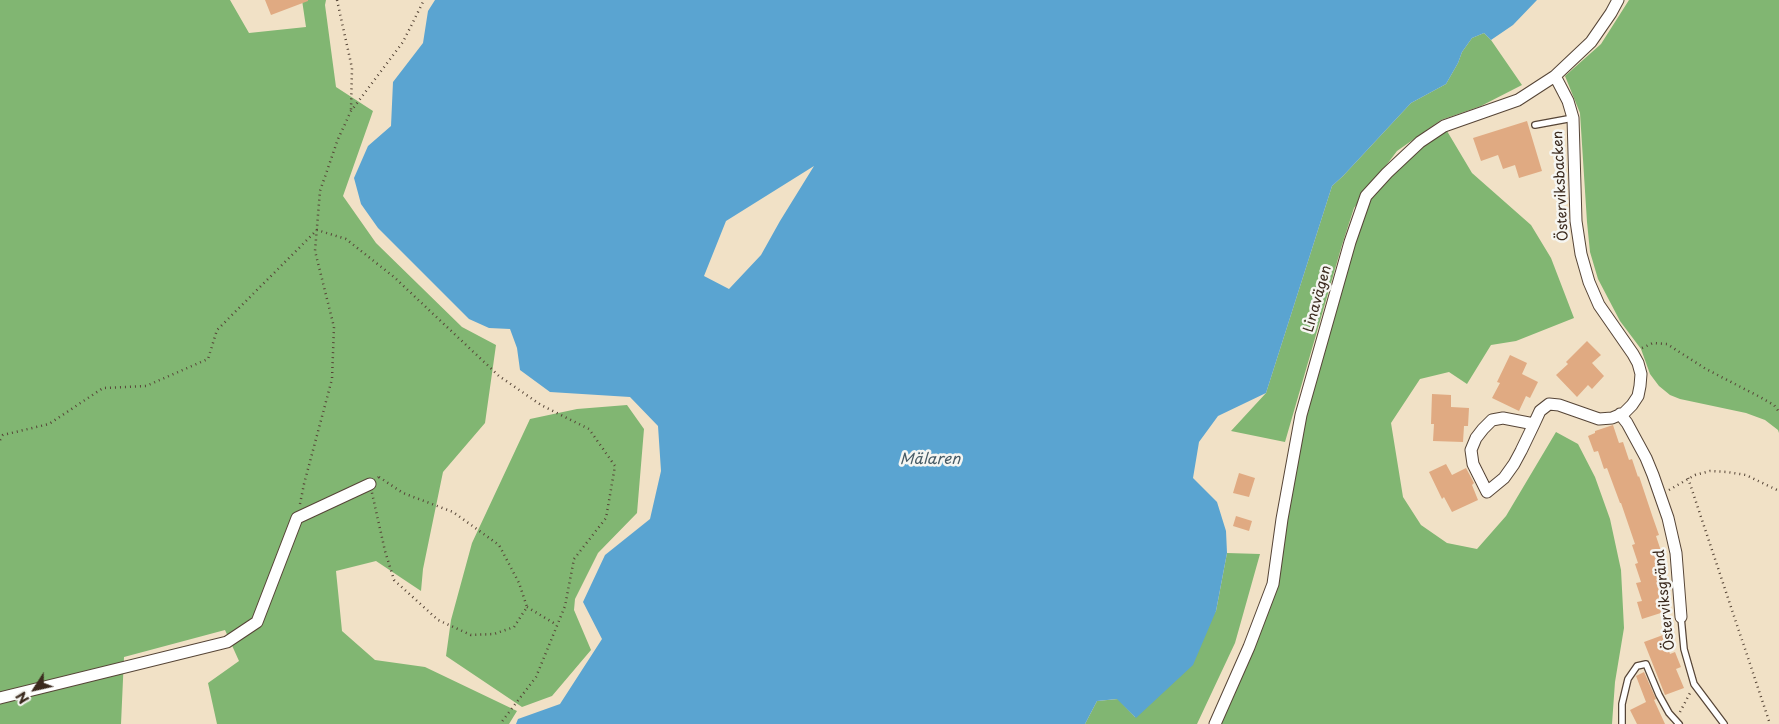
<!DOCTYPE html>
<meta charset="utf-8">
<style>
body{margin:0}
#map{position:relative;width:1779px;height:724px;overflow:hidden;background:#f1e1c6;font-family:"Playpen Sans",sans-serif}
canvas{display:block}
.north{position:absolute;left:10px;top:664px;width:50px;height:50px;-webkit-text-stroke:4px #f6f6f2;paint-order:stroke;rotate:235deg;font-size:14px;font-weight:700;line-height:20px;text-align:center;color:#3b2a1e}
.north::after{content:'';display:block;margin:auto;width:18px;height:22px;background:#3b2a1e;clip-path:polygon(50% 0,100% 100%,50% 72%,0 100%)}
</style>
<div id="map">
<canvas width="1779" height="724"></canvas>
<div class="north">N</div>
</div>
<script>
const ctx = document.querySelector('canvas').getContext('2d');
ctx.lineJoin = 'round';
function fill(path, color) { ctx.fillStyle = color; ctx.fill(path, 'evenodd'); }
const shape = rows => new Path2D(rows.map(r => 'M' + r).join(''));
function trace(path, color, width, dash) { ctx.strokeStyle = color; ctx.lineWidth = width; ctx.lineCap = dash ? 'butt' : 'round'; ctx.setLineDash(dash || []); ctx.stroke(path); }
function write(font, color, halo, rows, align = 'center') {
  ctx.font = font + ' "Playpen Sans",sans-serif'; ctx.lineWidth = 5; ctx.setLineDash([]); ctx.textBaseline = 'middle'; ctx.strokeStyle = halo; ctx.fillStyle = color; for (const [text, x, y, turn = 0] of rows) {
    ctx.save(); ctx.translate(x, y); ctx.rotate((+turn || 0) * Math.PI / 180); ctx.textAlign = isNaN(turn) ? turn : align; if (halo) ctx.strokeText(text, 0, 0); ctx.fillText(text, 0, 0); ctx.restore();
  }
}
fill(shape([
 [0,0,230,0,249,33,306,27,302,0,326,0,325,5,336,87,373,111,343,196,376,243,462,327,496,345,485,423,443,472,423,569,421,591,376,561,336,571,342,631,375,660,425,667,517,711,509,724,217,724,208,683,239,661,225,630,124,657,121,724,0,724],
 [1629,0,1779,0,1779,433,1778,430,1765,420,1746,413,1680,399,1670,395,1659,386,1650,374,1641,349,1620,321,1598,279,1590,252,1587,222,1580,113,1565,76,1601,44],
 [1484,33,1491,40,1522,85,1481,106,1441,120,1397,151,1354,208,1342,245,1285,442,1231,431,1266,393,1332,186,1343,176,1411,103,1446,84,1458,63,1462,52,1472,38],
 [1444,126,1472,173,1531,225,1551,258,1574,318,1516,341,1491,345,1467,384,1449,372,1420,379,1391,423,1403,497,1421,525,1447,543,1477,549,1506,516,1556,432,1578,444,1595,477,1610,519,1621,570,1624,628,1615,682,1612,724,1215,724,1273,584,1301,415,1366,196],
 [627,405,644,429,637,513,598,553,575,599,574,610,591,650,552,696,522,707,446,656,451,620,472,543,530,419,577,409],
 [1227,553,1260,554,1235,643,1197,724,1085,724,1097,701,1118,699,1135,717,1216,611]
]), '#81b672');
fill(shape([
 [435,0,1537,0,1513,25,1491,40,1484,33,1472,38,1462,52,1458,63,1446,84,1411,103,1343,176,1332,186,1266,393,1218,416,1199,442,1193,478,1217,502,1226,531,1227,553,1216,611,1193,665,1136,718,1117,699,1097,701,1085,724,516,724,518,719,560,704,602,639,583,602,605,555,650,519,661,471,658,426,630,397,550,392,520,370,517,348,510,329,489,328,469,319,378,228,361,204,354,178,368,146,391,126,393,82,423,43,428,11],
 [814,166,780,221,761,255,729,289,704,276,726,221]
]), '#5aa4d1');
fill(shape([
 [265,0,308,0,308,1,271,15],
 [1527,121,1542,171,1519,178,1515,165,1503,169,1498,155,1481,161,1473,138],
 [1587,341,1601,355,1592,363,1604,376,1592,389,1588,385,1577,397,1556,375,1568,364,1566,362],
 [1510,355,1527,363,1522,374,1538,382,1530,398,1526,396,1519,411,1492,398,1500,383,1497,382],
 [1432,394,1451,395,1451,407,1469,408,1468,426,1464,426,1463,442,1433,441,1434,424,1431,424],
 [1613,425,1619,443,1623,442,1629,460,1632,459,1638,477,1639,476,1653,518,1659,535,1656,536,1662,554,1659,555,1665,572,1660,574,1666,591,1661,593,1667,611,1642,619,1637,602,1642,601,1636,583,1641,582,1635,564,1638,563,1632,545,1635,544,1621,503,1620,503,1607,468,1604,469,1598,451,1594,452,1588,436,1595,433,1595,431],
 [1446,464,1452,475,1466,468,1474,483,1472,485,1478,500,1452,512,1444,497,1442,499,1429,472],
 [1239,473,1255,478,1249,497,1233,493],
 [1236,516,1252,521,1249,531,1233,526],
 [1663,635,1670,654,1675,652,1681,667,1676,669,1684,688,1665,695,1644,642],
 [1644,672,1656,699,1654,700,1665,724,1637,724,1630,710,1646,702,1636,676]
]), '#e0aa82');
const service = shape([
 [1535,125,1573,118],
 [1681,617,1684,649,1694,684,1724,724],
 [1622,724,1622,704,1628,679,1637,666,1646,664,1659,695,1669,713,1679,724]
]);
const minor = shape([
 [1620,414,1627,423,1646,458,1653,475,1668,518,1676,553,1681,617],
 [1534,424,1503,418,1492,420,1483,429,1476,438,1471,450,1473,464,1487,492,1504,478,1514,464,1521,451,1534,424,1540,411,1549,404,1559,405,1599,419,1612,418,1624,413,1632,405,1638,396,1640,386,1641,374,1638,363,1633,354,1599,305,1589,282,1581,254,1576,221,1573,118,1568,101,1555,76],
 [0,698,227,642,257,622,297,518,370,484],
 [1215,724,1249,647,1273,584,1282,519,1301,415,1350,242,1366,196,1387,173,1420,142,1444,126,1518,100,1555,76,1591,42,1611,13,1618,0]
]);
trace(service, '#564537', 8);
trace(minor, '#564537', 13);
trace(shape([
 [337,0,352,68,351,110],
 [1642,348,1653,343,1667,344,1706,369,1760,397,1774,405,1779,412],
 [0,440,3,435,49,424,103,388,146,386,208,359,217,330,317,230,346,239,394,277,499,376,541,405,589,429,615,466,606,518,574,559,565,606,536,677,500,724],
 [379,477,403,493,453,512,499,545,519,583,527,607,514,627,494,634,471,635,438,620,394,580,385,551,370,484,379,477],
 [1688,478,1770,724],
 [1669,490,1695,475,1710,471,1727,472,1746,475,1779,491],
 [300,504,304,484,332,379,334,327,315,251,320,191,338,139,351,111,403,42,424,0],
 [527,607,557,625],
 [1680,712,1690,693]
]), '#564537', 2.5, [1, 4]);
trace(service, '#fff', 5.5);
trace(minor, '#fff', 11);
write('14px', '#3b2a1e', '#f6f6f2', [
 ["Österviksbacken",1561,186,-93],
 ["Linavägen",1318,299,-74],
 ["Österviksgränd",1665,600,-96]
]);
write('italic 15px', '#475b66', '#f6f6f2', [
 ["Mälaren",930,460]
]);
</script>
